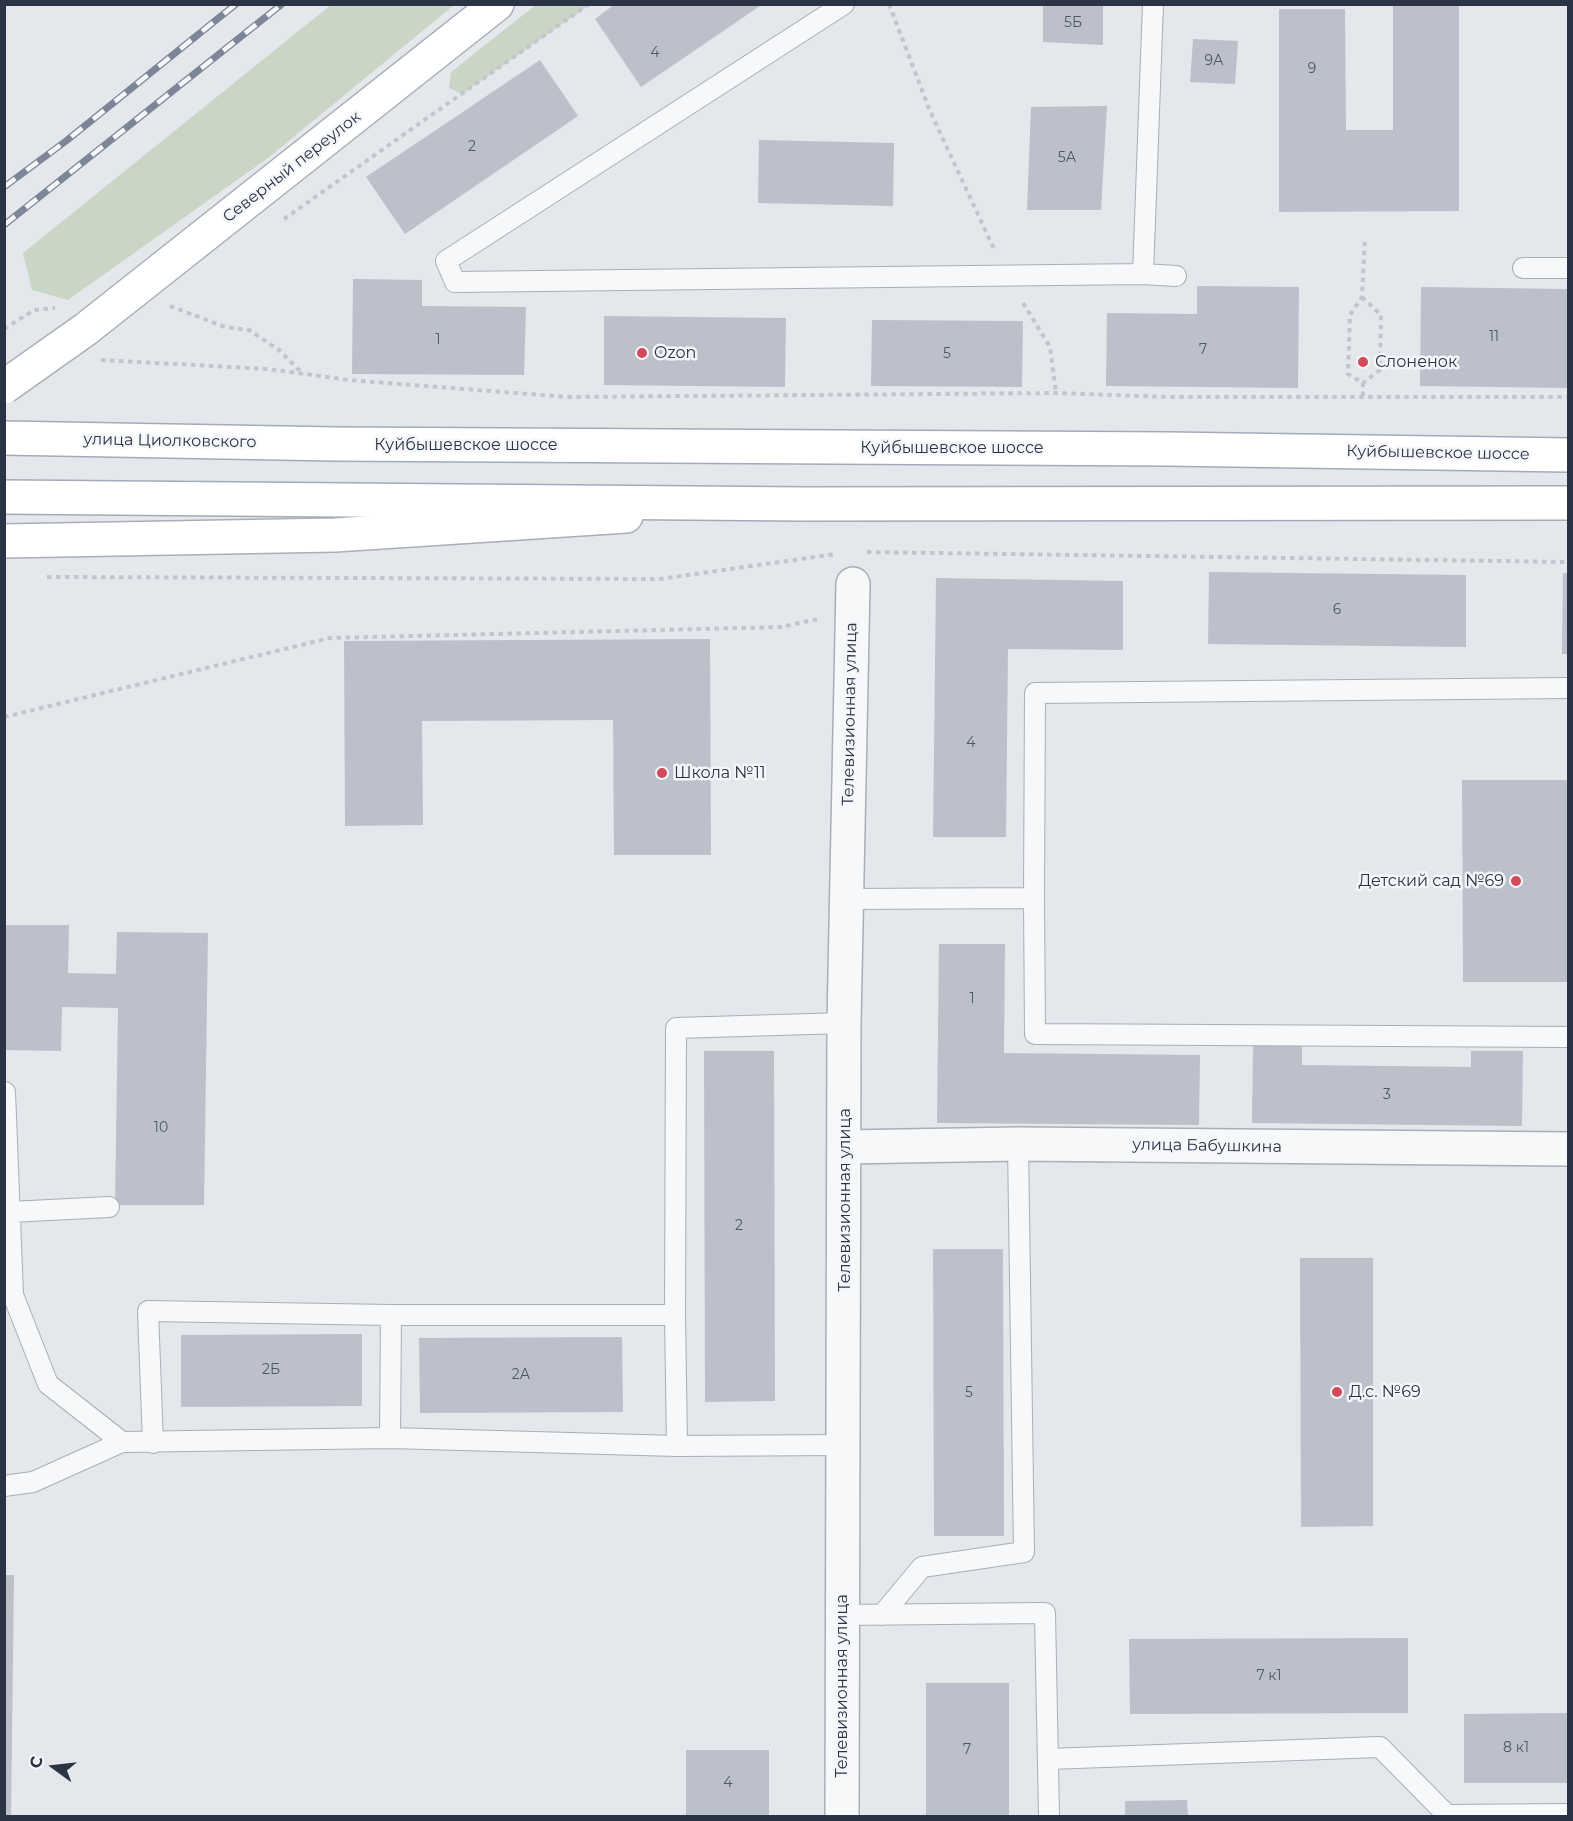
<!DOCTYPE html>
<meta charset="utf-8">
<style>
body{margin:0}
#map{position:relative;width:1573px;height:1821px;overflow:hidden;background:#e4e7ec;font-family:Montserrat,sans-serif}
canvas{display:block}
.frame{position:absolute;inset:0;border:6px solid #2b3445;pointer-events:none}
.north{position:absolute;left:24px;top:1737px;width:60px;height:60px;-webkit-text-stroke:4px #f4f6f9;paint-order:stroke;rotate:285deg;font-size:16px;font-weight:700;line-height:24px;text-align:center;color:#2b3445}
.north::after{content:'';display:block;margin:auto;width:21px;height:27px;background:#2b3445;clip-path:polygon(50% 0,100% 100%,50% 72%,0 100%)}
</style>
<div id="map">
<canvas width="1573" height="1821"></canvas>
<div class="frame"></div>
<div class="north">С</div>
</div>
<script>
const ctx = document.querySelector('canvas').getContext('2d');
ctx.lineJoin = 'round';
function fill(path, color) { ctx.fillStyle = color; ctx.fill(path, 'evenodd'); }
const shape = rows => new Path2D(rows.map(r => 'M' + r).join(''));
function trace(path, color, width, dash) { ctx.strokeStyle = color; ctx.lineWidth = width; ctx.lineCap = dash ? 'butt' : 'round'; ctx.setLineDash(dash || []); ctx.stroke(path); }
function write(font, color, halo, rows, align = 'center') {
  ctx.font = font + ' Montserrat,sans-serif'; ctx.lineWidth = 5; ctx.setLineDash([]); ctx.textBaseline = 'middle'; ctx.strokeStyle = halo; ctx.fillStyle = color; for (const [text, x, y, turn = 0] of rows) {
    ctx.save(); ctx.translate(x, y); ctx.rotate((+turn || 0) * Math.PI / 180); ctx.textAlign = isNaN(turn) ? turn : align; if (halo) ctx.strokeText(text, 0, 0); ctx.fillText(text, 0, 0); ctx.restore();
  }
}
fill(shape([
 [332,4,454,5,268,158,68,300,32,290,23,253],
 [537,4,589,5,462,94,449,88,451,72]
]), '#c9d6c5');
fill(shape([
 [615,4,763,4,641,87,595,19],
 [1043,4,1103,4,1103,45,1043,42],
 [1393,4,1459,4,1459,211,1279,212,1279,9,1345,9,1346,130,1393,130],
 [1193,39,1238,41,1235,84,1190,82],
 [540,60,578,116,405,234,366,177],
 [1107,106,1101,210,1027,210,1031,107],
 [759,140,894,143,893,206,758,203],
 [353,279,422,280,422,306,526,307,524,375,352,374],
 [1197,286,1299,287,1298,388,1106,386,1107,313,1197,314],
 [1421,287,1568,289,1568,388,1420,386],
 [604,316,786,318,785,387,604,385],
 [872,320,1023,321,1022,387,871,386],
 [1209,572,1466,575,1466,647,1208,644],
 [1563,573,1568,573,1568,654,1562,654],
 [936,578,1123,581,1123,650,1008,649,1006,837,933,837],
 [710,639,711,855,614,855,613,720,422,721,423,825,345,826,344,641],
 [1462,780,1568,780,1568,982,1463,982],
 [4,925,69,925,68,973,116,974,117,932,208,933,204,1205,115,1205,118,1008,62,1007,61,1051,4,1050],
 [939,944,1005,944,1004,1053,1200,1055,1199,1125,937,1123],
 [1253,1045,1302,1045,1302,1065,1471,1067,1471,1051,1523,1051,1522,1126,1252,1123],
 [704,1051,774,1051,775,1401,705,1402],
 [933,1249,1003,1249,1004,1536,934,1536],
 [1300,1258,1373,1258,1373,1526,1301,1527],
 [362,1334,362,1406,181,1407,181,1335],
 [622,1337,623,1412,420,1413,419,1338],
 [4,1575,14,1575,11,1816,4,1816],
 [1408,1638,1408,1713,1130,1714,1129,1639],
 [926,1683,1009,1683,1009,1816,926,1816],
 [1568,1713,1568,1783,1464,1783,1464,1714],
 [686,1750,769,1750,769,1816,686,1816],
 [1187,1800,1188,1816,1125,1816,1125,1801]
]), '#bbc0ca');
const lane = shape([
 [844,4,446,261,455,282,1143,274,1153,4],
 [1523,268,1568,268],
 [1143,274,1176,276],
 [1568,688,1035,693,1034,898,1035,1034,1568,1037],
 [848,899,1034,898],
 [5,1092,13,1295,48,1384,122,1442],
 [10,1212,109,1207],
 [390,1438,391,1315],
 [153,1443,148,1311,391,1315,675,1315],
 [677,1446,675,1315,676,1028,844,1023],
 [4,1486,33,1482,122,1442,390,1438,677,1446,845,1445],
 [841,1615,1045,1613,1049,1816],
 [882,1615,922,1567,1024,1552,1018,1144],
 [1049,1759,1380,1747,1447,1815,1568,1814]
]);
const street = shape([
 [845,1147,1018,1144,1568,1149],
 [842,1816,844,1023,853,584]
]);
const secondary = shape([
 [86,329,497,4],
 [4,541,335,535,626,516]
]);
const primary = shape([
 [4,438,335,444,1168,449,1568,455],
 [4,497,803,504,1568,503]
]);
trace(lane, '#a9aeb7', 22);
trace(street, '#a9aeb7', 36);
trace(secondary, '#a9aeb7', 36);
trace(primary, '#a3abb8', 36);
trace(shape([
 [889,4,930,111,994,249],
 [284,219,589,4],
 [1362,297,1381,315,1380,370,1363,383],
 [1023,303,1050,347,1056,393],
 [170,306,225,327,249,330,279,350,300,371],
 [4,329,34,310,55,308],
 [101,360,268,369,349,380,567,397,1056,393,1170,397,1568,397],
 [1363,396,1363,383,1348,374,1350,315,1362,297,1365,238],
 [867,552,1568,562],
 [47,577,660,579,836,554],
 [4,717,330,638,781,627,818,619]
]), '#c2c5cb', 4, [4.5, 4.5]);
trace(lane, '#f7f8fa', 20);
trace(street, '#f7f8fa', 33);
trace(secondary, '#fff', 33);
trace(primary, '#fff', 33);
const rail = shape([
 [4,187,66,141,236,4],
 [4,225,282,4]
]);
trace(rail, '#7d8696', 7);
trace(rail, '#f4f6f9', 4.5, [14]);
const secondaryBridge = shape([
 [4,387,86,329]
]);
trace(secondaryBridge, '#a9aeb7', 36, []);
trace(secondaryBridge, '#fff', 33);
for (const [x, y, r, color] of [
 [642,353,6,"#d1495b"],
 [1363,362,6,"#d1495b"],
 [662,773,6,"#d1495b"],
 [1516,881,6,"#d1495b"],
 [1337,1392,6,"#d1495b"]
]) { const dot = new Path2D(); dot.arc(x, y, r, 0, 2 * Math.PI); ctx.fillStyle = color; ctx.fill(dot); trace(dot, '#f4f6f9', 2); }
write('14px', '#4f5766', null, [
 ["5Б",1073,23],
 ["4",655,53],
 ["9А",1214,61],
 ["9",1312,69],
 ["2",472,147],
 ["5А",1067,158],
 ["11",1494,337],
 ["1",438,340],
 ["7",1203,350],
 ["5",947,354],
 ["6",1337,610],
 ["4",971,743],
 ["1",972,999],
 ["3",1387,1095],
 ["10",161,1128],
 ["2",739,1226],
 ["2Б",271,1370],
 ["2А",521,1375],
 ["5",969,1393],
 ["7 к1",1269,1676],
 ["8 к1",1516,1748],
 ["7",967,1750],
 ["4",728,1783]
]);
write('16px', '#2b3445', '#f4f6f9', [
 ["Северный переулок",292,167,-38],
 ["улица Циолковского",170,441,1],
 ["Куйбышевское шоссе",466,445],
 ["Куйбышевское шоссе",952,448],
 ["Куйбышевское шоссе",1438,453,1],
 ["Телевизионная улица",850,714,-89],
 ["улица Бабушкина",1207,1146,1],
 ["Телевизионная улица",845,1200,-90],
 ["Телевизионная улица",842,1686,-90]
]);
write('16px', '#2b3445', '#f4f6f9', [
 ["Ozon",654,353],
 ["Слоненок",1375,362],
 ["Школа №11",674,773],
 ["Детский сад №69",1504,881,"right"],
 ["Д.с. №69",1349,1392]
], 'left');
</script>
